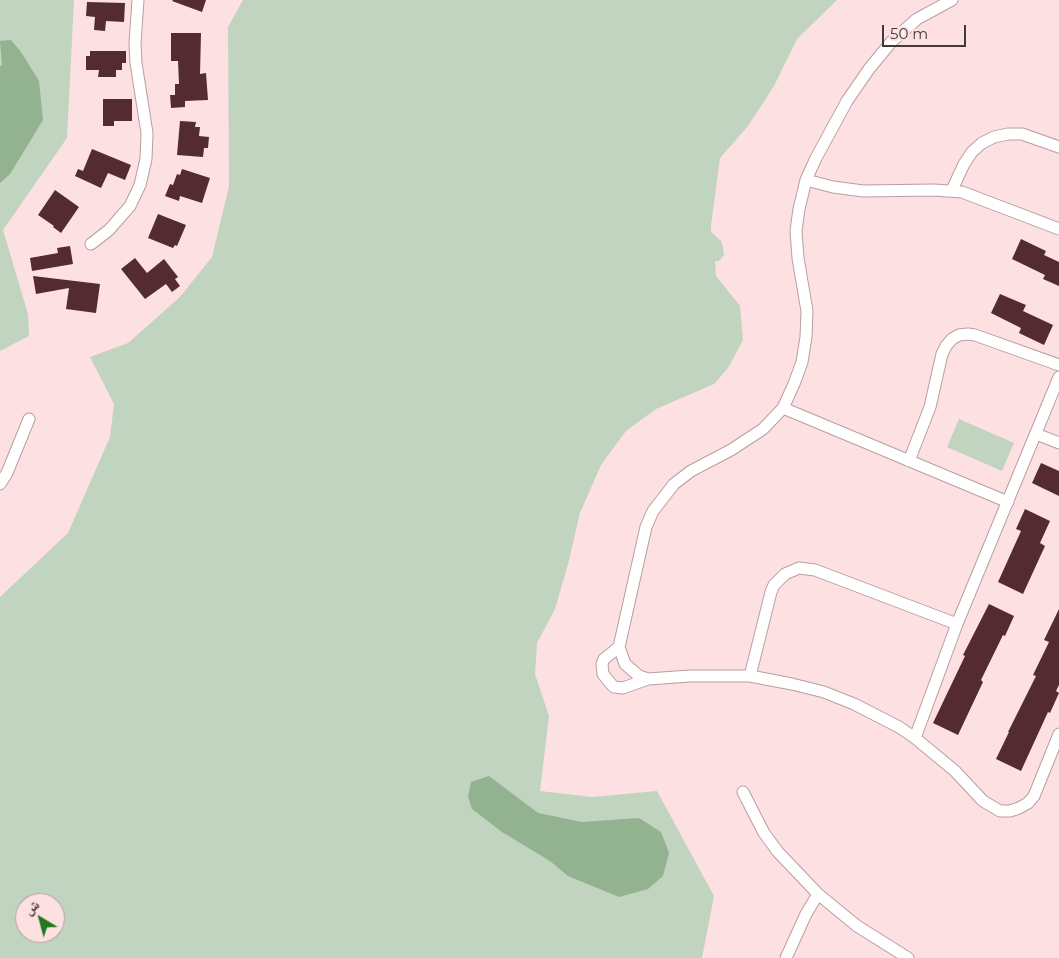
<!DOCTYPE html>
<meta charset="utf-8">
<style>
body{margin:0}
#map{position:relative;width:1059px;height:958px;overflow:hidden;background:#fde0e2;font-family:Montserrat,"Noto Naskh Arabic",sans-serif}
canvas{display:block}
.north{position:absolute;left:15px;top:893px;width:50px;height:50px;box-sizing:border-box;background:#fde0e2;border:1px solid #b39c9e;border-radius:50%;rotate:323deg;font-size:14px;font-weight:700;line-height:20px;text-align:center;color:#433738}
.north::after{content:'';display:block;margin:auto;width:18px;height:22px;background:#237723;clip-path:polygon(50% 0,100% 100%,50% 72%,0 100%)}
.scale{position:absolute;left:882px;top:25px;width:84px;height:22px;box-sizing:border-box;border:2px solid #433738;border-top:0;padding-left:6px;font-size:15px;line-height:18px;white-space:nowrap;color:#433738;-webkit-text-stroke:4px #fde0e2;paint-order:stroke}
</style>
<div id="map">
<canvas width="1059" height="958"></canvas>
<div class="north">ش</div>
<div class="scale">50 m</div>
</div>
<script>
const ctx = document.querySelector('canvas').getContext('2d');
ctx.lineJoin = 'round';
function fill(path, color) { ctx.fillStyle = color; ctx.fill(path, 'evenodd'); }
const shape = rows => new Path2D(rows.map(r => 'M' + r).join(''));
function trace(path, color, width, dash) { ctx.strokeStyle = color; ctx.lineWidth = width; ctx.lineCap = dash ? 'butt' : 'round'; ctx.setLineDash(dash || []); ctx.stroke(path); }
fill(shape([
 [0,0,74,0,67,138,3,230,28,314,29,336,0,351],
 [243,0,837,0,797,39,774,86,748,126,720,158,711,225,711,232,721,241,723,247,724,255,719,261,715,261,716,276,740,306,743,340,728,368,714,384,656,409,626,431,601,465,580,513,568,564,555,609,537,643,535,674,549,716,540,791,592,797,657,791,714,896,702,958,0,958,0,597,68,533,110,437,114,404,90,357,128,343,179,298,212,257,229,186,228,27],
 [25,903,55,903,55,933,25,933],
 [959,419,1014,443,1002,471,947,447]
]), '#c0d4bf');
fill(shape([
 [11,40,21,52,39,81,43,120,10,174,0,183,0,66,2,65,0,41],
 [489,776,538,813,582,822,639,818,661,832,669,853,663,876,648,889,619,897,568,876,550,861,502,832,472,809,468,796,471,782]
]), '#93b290');
fill(shape([
 [173,0,206,0,202,12,172,1],
 [87,2,125,3,124,22,106,21,105,31,94,30,95,17,86,16],
 [171,33,201,33,200,74,206,73,208,100,185,101,185,107,171,108,170,95,175,95,175,84,179,84,178,61,171,61],
 [90,51,126,51,126,63,122,63,122,70,116,70,116,77,98,77,99,70,86,70,86,56,90,56],
 [103,99,132,99,132,121,114,121,114,126,103,126],
 [180,121,196,122,195,127,200,127,199,136,209,137,208,148,204,148,203,157,177,155],
 [92,149,131,165,125,180,108,173,101,188,75,176,78,169,83,171],
 [182,169,210,178,202,203,180,196,179,201,165,196,170,184,173,185,177,174,180,175],
 [55,190,79,207,61,233,53,227,54,226,38,215],
 [158,214,186,225,177,246,175,245,173,248,148,238],
 [1021,239,1046,251,1044,255,1059,262,1059,286,1043,279,1045,275,1012,259],
 [70,246,73,264,32,271,30,258,58,253,57,248],
 [135,258,147,273,164,259,178,277,175,279,180,286,172,292,166,284,145,299,121,269],
 [33,276,100,284,96,313,66,309,69,288,36,294],
 [1000,294,1026,305,1023,311,1053,325,1044,345,1019,333,1021,328,991,313],
 [1041,463,1059,471,1059,496,1032,483],
 [1025,509,1050,521,1040,543,1045,546,1023,594,998,582,1021,531,1016,529],
 [989,604,1014,616,1005,636,1003,635,981,680,983,682,958,735,933,723,965,656,963,655],
 [1059,609,1059,685,1056,691,1059,693,1050,713,1048,712,1021,771,996,759,1009,732,1008,732,1036,676,1033,675,1049,642,1044,640]
]), '#532b31');
const street = shape([
 [952,0,917,19,892,41,869,69,847,101,816,158,806,180,799,209,796,231,798,258,807,311,806,337,802,362,794,384,783,408,763,429,731,450,691,471,674,484,653,511,646,527,619,647,625,664,639,676,648,679,690,676,750,676,792,684,824,692,854,704,899,727,915,738,955,771,983,801,1000,811,1010,811,1019,808,1028,803,1034,796,1059,734],
 [806,180,833,187,863,191,934,190,962,192,1059,229],
 [952,190,964,164,972,152,982,143,994,137,1008,134,1022,134,1059,147],
 [91,244,109,230,130,206,140,185,146,159,147,133,136,63,135,43,138,0],
 [783,408,1008,502],
 [1036,434,1059,443],
 [909,461,930,407,942,354,946,346,952,339,959,335,968,334,975,335,1059,365],
 [0,484,7,473,29,419],
 [619,647,604,659,602,664,603,674,611,684,614,687,623,688,648,679],
 [750,676,771,592,774,585,785,574,799,568,815,570,957,624],
 [915,738,957,624,1059,377],
 [743,792,764,833,778,852,818,894,857,926,908,958],
 [786,958,806,914,818,894]
]);
trace(street, '#b99ea0', 13);
trace(street, '#fff', 11);
</script>
